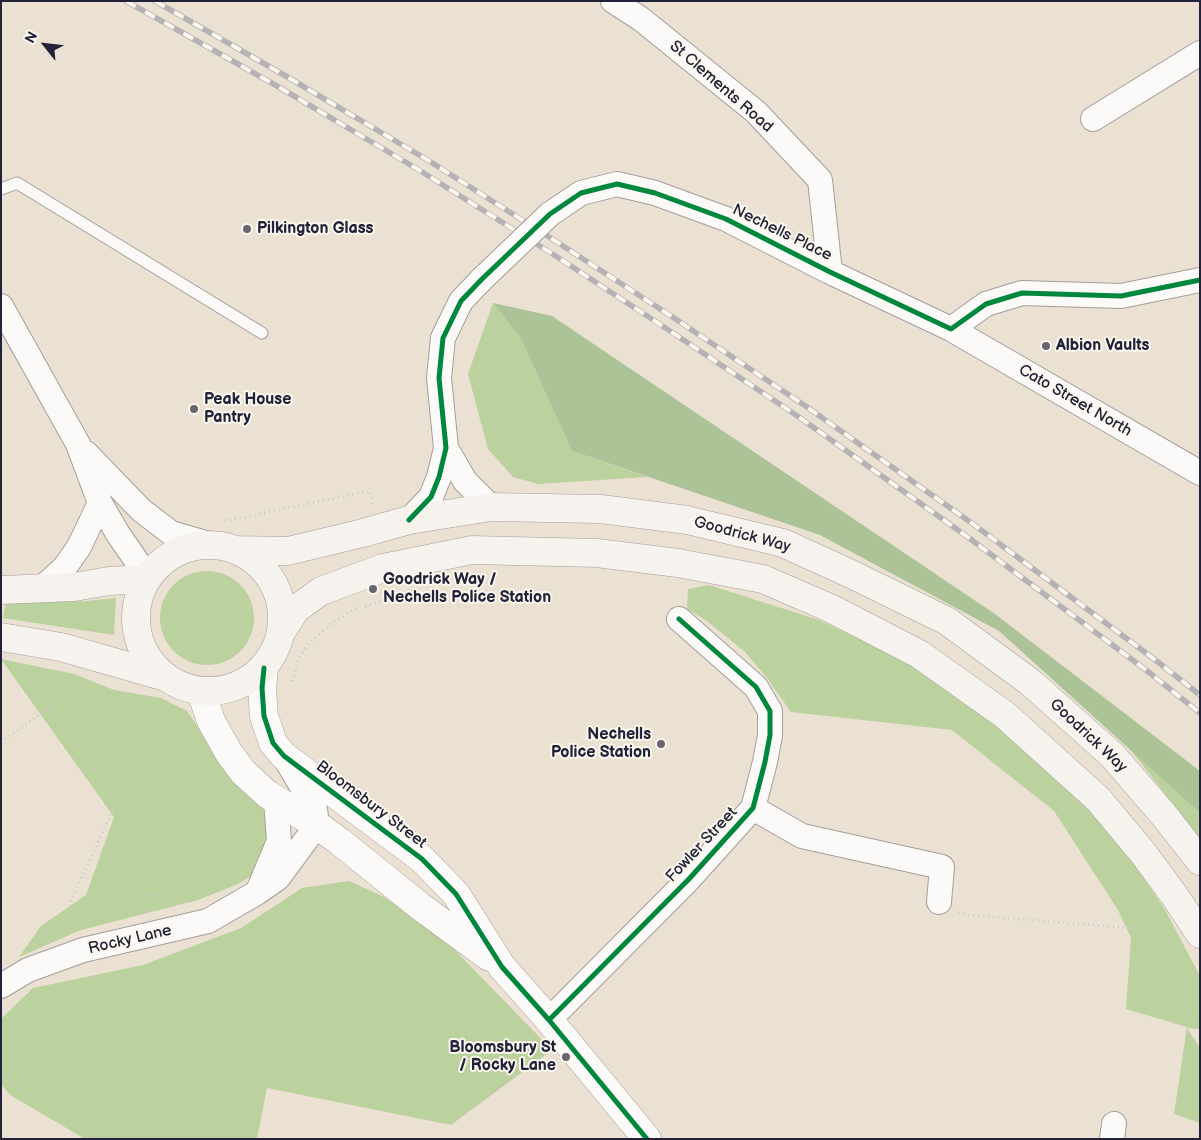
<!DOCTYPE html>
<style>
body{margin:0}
#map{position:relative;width:1201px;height:1140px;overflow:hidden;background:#eae1d3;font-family:"Balsamiq Sans",sans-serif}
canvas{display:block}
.frame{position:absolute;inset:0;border:2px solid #22223b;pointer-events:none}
.north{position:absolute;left:20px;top:20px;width:50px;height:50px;-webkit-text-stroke:4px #fbf7ec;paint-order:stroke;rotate:299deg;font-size:14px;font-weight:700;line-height:20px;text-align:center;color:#22223b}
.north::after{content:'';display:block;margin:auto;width:18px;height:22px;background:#22223b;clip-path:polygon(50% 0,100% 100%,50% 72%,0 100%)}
</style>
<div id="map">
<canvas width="1201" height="1140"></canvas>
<div class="frame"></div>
<div class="north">N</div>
</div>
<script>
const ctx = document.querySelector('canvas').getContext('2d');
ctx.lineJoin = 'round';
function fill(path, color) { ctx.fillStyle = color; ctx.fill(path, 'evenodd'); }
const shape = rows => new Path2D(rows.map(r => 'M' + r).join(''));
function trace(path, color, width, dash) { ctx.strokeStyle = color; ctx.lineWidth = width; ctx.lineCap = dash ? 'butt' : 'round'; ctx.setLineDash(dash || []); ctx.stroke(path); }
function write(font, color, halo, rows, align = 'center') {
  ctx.font = font + ' "Balsamiq Sans",sans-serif'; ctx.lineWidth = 4; ctx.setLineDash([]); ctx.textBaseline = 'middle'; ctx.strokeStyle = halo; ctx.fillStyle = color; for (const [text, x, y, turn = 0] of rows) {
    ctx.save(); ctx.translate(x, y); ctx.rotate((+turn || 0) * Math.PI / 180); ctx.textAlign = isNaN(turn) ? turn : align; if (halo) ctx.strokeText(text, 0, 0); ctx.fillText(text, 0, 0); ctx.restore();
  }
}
fill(shape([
 [493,303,521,339,572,451,647,477,538,484,513,477,488,449,468,374],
 '160 618a47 47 0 1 1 94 0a47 47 0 1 1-94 0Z',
 [709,585,819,620,865,642,963,693,1099,814,1164,908,1200,976,1200,1029,1187,1028,1200,1048,1200,1123,1174,1114,1187,1027,1126,1009,1131,938,1118,910,1054,811,952,730,791,712,767,678,745,652,707,621,687,609,688,589],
 [116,598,114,635,3,618,6,603,87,601],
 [1,659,74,674,114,690,161,698,187,711,217,755,261,801,267,821,269,840,254,874,238,884,198,900,81,930,19,957,41,926,86,895,114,817],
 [1130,749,1200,813,1200,839],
 [349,881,384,897,446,941,552,1050,451,1125,267,1088,257,1139,85,1139,10,1095,1,1084,1,1019,33,988,143,965,241,928,302,888]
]), '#bbd19e');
fill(shape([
 [493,303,552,316,995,614,1200,771,1200,813,999,631,820,535,572,451,521,339]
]), '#abc396');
const service = shape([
 [1,189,17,183,262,333]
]);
const minor = shape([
 [613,1,641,19,756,112,820,180,830,272],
 [1093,119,1200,53],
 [550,214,581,193,617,184,655,193,726,219,830,272,951,329,986,304,1022,293,1121,296,1200,280],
 [1,306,78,444,100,503,118,534,147,576],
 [951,329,1200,473],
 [446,448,465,481,491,507],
 [86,453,141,510,171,533,216,546],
 [409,520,431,497,439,477,446,448,439,378,443,338,461,301,482,279],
 [41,589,65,567,79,547,100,503],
 [753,808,802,836,942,867,939,902],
 [258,891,279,841,276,800],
 [1,986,28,970,83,950,208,921,258,892,278,878,317,825,315,809,285,758],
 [549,1020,689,879,753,808,765,762,770,735,770,711,756,687,679,619],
 [1112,1139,1114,1124]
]);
const tertiary = shape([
 [264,668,262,688,264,716,273,743,284,756,422,859,456,894,502,967,549,1020,647,1139],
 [201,691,211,721,229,753,243,772,267,794,317,825,339,841,421,907,489,957]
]);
const secondary = shape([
 '136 618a73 73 0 1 1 146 0a73 73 0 1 1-146 0Z',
 [236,550,288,551,363,533,409,520,491,507,601,509,687,520,783,543,851,574,947,621,1030,682,1112,755,1163,814,1200,861],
 [1,590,74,587,109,581,145,579],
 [280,634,296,609,321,591,383,568,472,550,597,553,678,563,763,579,832,609,919,654,1005,715,1098,799,1143,853,1174,895,1200,934],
 [1,637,61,647,166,677]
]);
trace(service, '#a49e9a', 13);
trace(minor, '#a49e9a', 26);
trace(tertiary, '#a49e9a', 29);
trace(secondary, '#a49e9a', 29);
trace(shape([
 [225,521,370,491,372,504],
 [365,606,411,593,411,590],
 [292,681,298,660,309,643,332,623,357,608],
 [132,697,171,722,182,737,189,733],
 [49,709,118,799,70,902,72,914],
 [182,737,203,767],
 [1,742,86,682],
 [244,811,251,839,251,842],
 [959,912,966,915,1146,929,1200,1033],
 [35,940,72,914,174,889,238,867,240,865],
 [1,1069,15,1087,100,1128,109,1139]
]), '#cac8c6', 3, [1, 4]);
trace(service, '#fcfaf8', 11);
trace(minor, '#fcfaf8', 24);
trace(tertiary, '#fcfaf8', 28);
trace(secondary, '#f6f2ee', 28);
const rail = shape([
 [126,1,277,86,419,170,551,253,664,327,796,415,965,535,1146,670,1200,713],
 [155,1,284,75,426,159,560,244,671,316,804,405,973,524,1154,659,1200,695]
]);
trace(rail, '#b4b2b4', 5.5);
trace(rail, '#fbf7ec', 4, [11]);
const minorBridge = shape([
 [482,279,550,214]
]);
trace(minorBridge, '#a49e9a', 26, []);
trace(minorBridge, '#fcfaf8', 24);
trace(shape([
 [409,520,431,497,439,477,446,448,439,378,443,338,461,301,482,279,550,214,581,193,617,184,655,193,726,219,830,272,951,329,986,304,1022,293,1121,296,1200,280],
 [264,668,262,688,264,716,273,743,284,756,422,859,456,894,502,967,549,1020,647,1139],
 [549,1020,689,879,753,808,765,762,770,735,770,711,756,687,679,619]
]), '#00873e', 5);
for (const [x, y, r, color] of [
 [247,229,5,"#686570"],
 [1046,346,5,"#686570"],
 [194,409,5,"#686570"],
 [373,589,5,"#686570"],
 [661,744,5,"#686570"],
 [566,1057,5,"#686570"]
]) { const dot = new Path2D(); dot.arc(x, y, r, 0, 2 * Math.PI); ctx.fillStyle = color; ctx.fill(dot); trace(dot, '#fbf7ec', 2); }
write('16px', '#22223b', '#fbf7ec', [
 ["St Clements Road",721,87,41],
 ["Nechells Place",782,233,26],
 ["Cato Street North",1075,401,30],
 ["Goodrick Way",742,535,15],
 ["Goodrick Way",1088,736,43],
 ["Bloomsbury Street",371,805,37],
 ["Fowler Street",702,845,-47],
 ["Rocky Lane",130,940,-13]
]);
write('bold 16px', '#22223b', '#fbf7ec', [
 ["Pilkington Glass",257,229],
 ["Albion Vaults",1056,346],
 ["Peak House",204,400],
 ["Pantry",204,418],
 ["Goodrick Way /",383,580],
 ["Nechells Police Station",383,598],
 ["Nechells",651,735,"right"],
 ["Police Station",651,753,"right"],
 ["Bloomsbury St",556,1048,"right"],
 ["/ Rocky Lane",556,1066,"right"]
], 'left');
</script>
